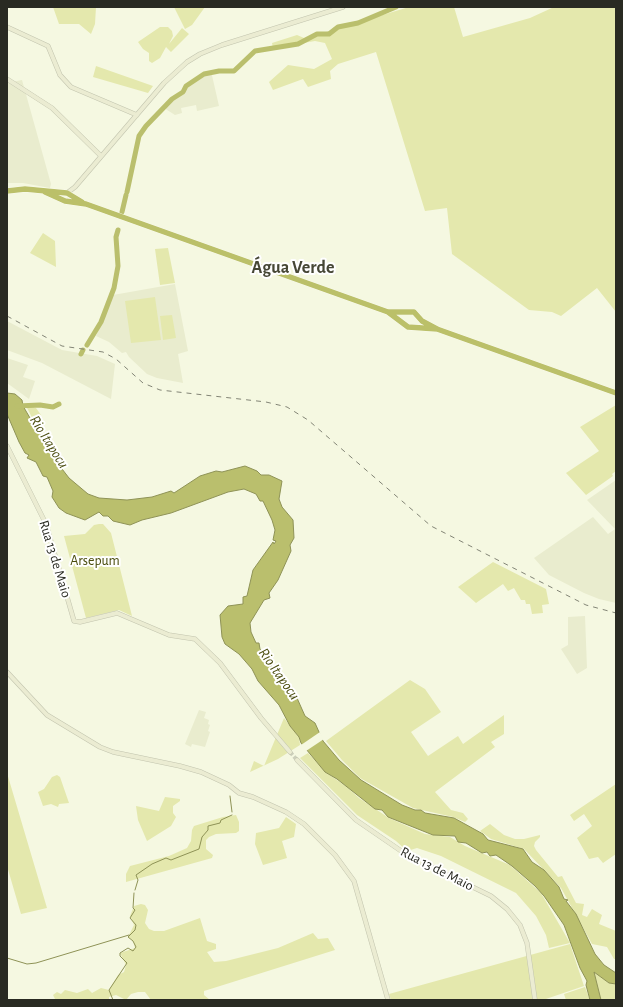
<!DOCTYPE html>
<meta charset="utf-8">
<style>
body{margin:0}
#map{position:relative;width:623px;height:1007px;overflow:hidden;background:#f5f8e1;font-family:"Alegreya Sans",sans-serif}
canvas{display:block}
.frame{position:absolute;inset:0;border:8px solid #292a22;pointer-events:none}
</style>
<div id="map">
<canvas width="623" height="1007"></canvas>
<div class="frame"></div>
</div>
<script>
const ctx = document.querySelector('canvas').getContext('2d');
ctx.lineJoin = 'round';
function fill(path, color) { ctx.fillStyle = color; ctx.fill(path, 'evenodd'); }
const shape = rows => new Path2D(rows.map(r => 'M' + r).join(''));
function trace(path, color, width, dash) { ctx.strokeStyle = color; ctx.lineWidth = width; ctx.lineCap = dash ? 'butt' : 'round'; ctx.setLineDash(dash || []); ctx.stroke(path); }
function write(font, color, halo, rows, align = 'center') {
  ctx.font = font + ' "Alegreya Sans",sans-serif'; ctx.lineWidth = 4; ctx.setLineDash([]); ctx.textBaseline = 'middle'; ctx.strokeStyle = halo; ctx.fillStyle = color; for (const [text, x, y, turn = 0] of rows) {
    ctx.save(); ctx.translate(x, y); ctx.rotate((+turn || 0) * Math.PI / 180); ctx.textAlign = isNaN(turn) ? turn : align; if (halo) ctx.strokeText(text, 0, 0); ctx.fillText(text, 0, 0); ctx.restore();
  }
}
fill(shape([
 [211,71,219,106,197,111,196,105,181,108,182,113,175,115,164,108,192,82],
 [22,80,51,184,50,188,23,183,8,183,7,180,7,83],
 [175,284,188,351,178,354,183,383,157,378,147,374,129,357,126,352,122,353,109,342,96,336,113,295],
 [7,321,62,350,97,356,115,364,111,399,42,363,7,350],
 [7,358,28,365,23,377,35,381,29,399,7,383],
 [616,480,616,603,599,599,584,593,549,575,534,558,593,517,608,534,615,529,587,500],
 [585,616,587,668,577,674,561,649,568,645,568,617],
 [199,710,206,712,204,718,209,720,208,724,210,725,208,731,210,732,205,747,192,744,191,747,185,744]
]), '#e9ecce');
fill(shape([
 [53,7,96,7,95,24,91,34,79,24,59,24],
 [174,7,205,7,192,25,185,29],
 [409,7,454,7,463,37,530,18,554,7,616,8,616,312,597,288,561,316,552,312,529,310,452,254,447,208,425,211,376,52,338,64,330,71,331,79,308,87,303,79,273,90,269,82,288,65,314,69,332,59,325,43,315,41,273,48,272,43,297,35,304,38,326,32],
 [160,27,168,27,172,31,173,36,169,44,182,28,189,34,171,52,166,47,160,58,152,63,149,61,149,53,143,49,138,42],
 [96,66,153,86,148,93,93,77],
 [43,233,55,241,56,267,30,253],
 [168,248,175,283,160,285,155,249],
 [155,297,161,340,131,343,125,301],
 [172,315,176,338,163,340,160,316],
 [29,405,36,408,41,415,36,418,52,444,51,445,39,431,26,406],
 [616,405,616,471,612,474,613,476,586,495,566,473,599,451,580,427],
 [99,524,103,524,111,533,132,616,119,610,86,618,64,536,85,534,94,525],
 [493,562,546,589,549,604,542,605,543,613,532,614,530,604,526,604,525,600,521,600,514,588,508,591,503,584,476,603,458,587],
 [410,680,425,689,441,712,411,732,428,756,458,736,463,744,504,715,504,734,491,742,495,747,435,792,451,810,463,813,468,819,465,822,453,817,413,808,360,778,342,760,326,741],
 [284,718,299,737,300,745,278,759,250,772,254,761,264,766],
 [308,753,327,773,347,787,359,798,389,818,425,834,450,837,465,846,510,865,541,893,570,943,549,948,546,935,536,916,516,893,441,856,417,848,407,851,396,841,357,815,300,758],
 [7,773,47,908,21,914,7,866],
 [57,775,60,777,69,803,59,804,58,807,51,804,43,806,38,792,44,789,52,777],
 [616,784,616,854,603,863,598,857,589,859,577,838,592,826,584,814,574,821,570,815],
 [165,797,180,799,180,801,173,806,173,813,176,817,171,826,147,841,138,820,136,806,159,811],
 [236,815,239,822,239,831,236,833,216,834,209,837,206,840,206,849,213,855,212,858,126,882,126,874,130,866,169,856,187,848,191,841,192,830,194,826,223,817],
 [286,817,296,824,294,837,282,841,287,858,263,865,255,844,256,833,279,828],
 [490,824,504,835,515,839,524,839,540,835,540,837,535,842,534,846,536,850,558,877,562,876,576,903,584,904,582,915,587,917,592,909,602,915,599,924,616,931,616,959,614,959,607,947,592,944,561,888,524,849,491,839,480,831],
 [141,904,145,905,148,910,145,923,149,929,154,931,164,931,200,918,207,941,216,944,216,949,207,952,214,962,226,961,278,948,313,933,318,939,328,938,335,950,204,991,204,995,210,1000,151,1000,145,992,138,992,131,994,126,1000,116,995,109,997,109,1000,55,999,53,995,57,992,61,994,65,990,77,993,88,989,92,993,101,988,109,990,118,975,124,972,126,965,120,953,135,948,133,941,128,937,134,925,130,916,134,906],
 [570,944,584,986,543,1000,391,1000,389,994],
 [594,972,609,983,616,984,616,1000,601,1000],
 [585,987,590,1000,566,1000,564,994]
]), '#e4e8ad');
const water = shape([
 [7,393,15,394,22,400,23,406,37,430,51,447,56,458,58,459,61,457,65,463,59,465,69,478,88,494,99,498,127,500,152,497,171,491,174,493,200,476,216,471,222,472,245,466,257,471,261,475,269,475,282,481,279,499,282,507,293,520,294,538,290,545,291,551,278,580,269,593,270,598,264,600,250,623,251,632,256,643,259,643,260,649,264,653,265,660,270,663,276,673,297,698,305,716,315,723,323,741,339,760,361,780,402,805,415,810,421,810,425,813,454,818,483,834,488,840,523,849,532,862,544,870,559,887,564,899,568,900,566,901,576,914,595,954,604,965,616,973,616,984,609,983,594,972,601,1000,590,1000,586,985,587,981,580,968,564,925,544,896,535,886,512,866,496,855,490,856,487,852,482,853,466,843,458,842,455,836,433,835,388,817,382,810,375,809,337,779,325,772,301,743,299,737,290,726,279,705,258,681,252,669,239,654,225,644,222,637,220,615,228,606,243,604,243,597,247,596,253,570,273,542,274,544,276,541,273,540,275,530,272,520,263,501,260,501,256,494,244,489,228,492,171,513,142,520,130,525,113,521,108,516,103,516,99,512,85,520,66,513,59,508,52,497,53,491,47,477,43,476,36,462,27,458,29,455,25,453,19,442,7,414,7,393]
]);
fill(water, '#babf6d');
trace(water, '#8e9256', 1);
fill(shape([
 [320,732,324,739,306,751,301,745]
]), '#f5f8e1');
trace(shape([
 [230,796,232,812],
 [135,890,138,880,136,875,152,864,166,858,171,860,199,849,202,837,208,830,208,826,220,823,221,820,232,815],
 [7,958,27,964,36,963,129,935],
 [113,1000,109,990,127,963,120,956,120,953,128,948,133,951,136,947,133,941,128,937,135,930,136,925,130,918,135,910,133,908,134,893]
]), '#8e9256', 1);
trace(shape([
 [127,192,139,136,146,126,172,99,183,92,186,86,204,74,219,71,234,71,255,51,298,44,317,34,329,34,338,27,358,23,396,7],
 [122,212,126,195],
 [87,345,101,322,114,288,118,266,116,237,118,230],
 [81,354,83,350],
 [17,406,40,405,53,407,59,404]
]), '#babf6d', 5);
trace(shape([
 [290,752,297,760]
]), '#cccfbb', 4, [4, 2]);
const secondary = shape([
 [7,27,48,46,60,75,71,87,137,115],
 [7,79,52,108,101,156],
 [67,193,75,187,164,83,187,62,200,54,222,45,343,7],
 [7,446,46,524,74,621,80,622,117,613,169,635,195,639,220,663,261,718,290,752],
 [7,672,47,715,100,747,113,752,180,766,201,772,229,785,239,793,253,797,286,812,304,824,335,855,354,881,388,1000],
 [297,760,356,820,407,855,491,896,507,909,520,925,527,943,535,1000]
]);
const highway = shape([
 [7,191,25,189,67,193,82,202],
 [45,192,65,201,86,204,388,312,408,327,437,329],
 [389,312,414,312,422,321,437,329,616,393]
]);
trace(secondary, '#c2c4ae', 5);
trace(highway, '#fff', 6);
trace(secondary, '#ebecd2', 4);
trace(highway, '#bbc069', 5.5);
trace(shape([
 [7,316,62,346,103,352,116,359,143,383,160,390,266,402,287,407,308,420,431,526,586,605,616,613]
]), '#828475', 1, [5, 5]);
write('14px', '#292a22', '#fff', [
 ["Rua 13 de Maio",55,559,73],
 ["Rua 13 de Maio",437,869,27]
]);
write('14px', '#494b0c', '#fff', [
 ["Arsepum",95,561]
]);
write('italic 15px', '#4c4e10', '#fff', [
 ["Rio Itapocu",49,442,58],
 ["Rio Itapocu",279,674,55]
]);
write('bold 18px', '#464735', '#fff', [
 ["Água Verde",293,268]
]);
</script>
